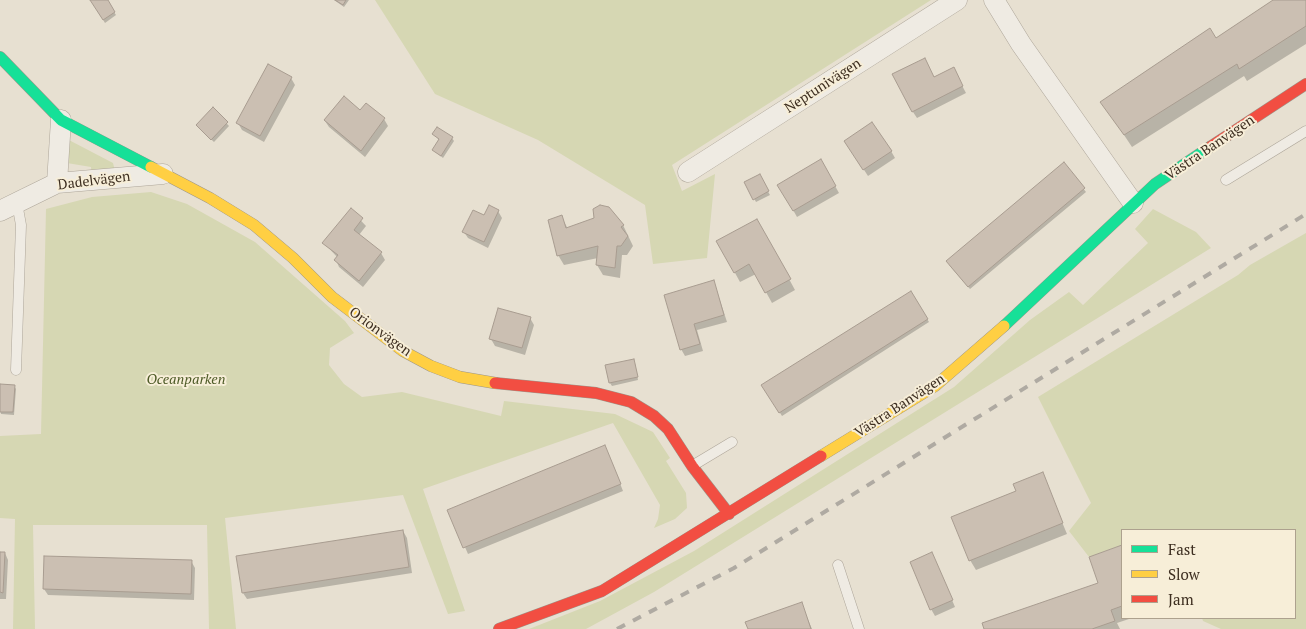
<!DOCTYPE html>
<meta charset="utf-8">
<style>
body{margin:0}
#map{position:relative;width:1306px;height:629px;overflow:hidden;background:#e7e0d1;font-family:"PT Serif",serif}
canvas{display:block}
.legend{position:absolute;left:1121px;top:529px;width:175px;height:90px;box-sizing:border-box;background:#f7eed8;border:1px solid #ada18e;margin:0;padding:6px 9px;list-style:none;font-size:15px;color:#3d2e20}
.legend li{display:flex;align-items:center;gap:10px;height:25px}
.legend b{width:25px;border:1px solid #ada18e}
</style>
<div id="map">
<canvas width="1306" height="629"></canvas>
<ul class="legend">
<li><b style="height:6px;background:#16e098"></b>Fast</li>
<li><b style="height:6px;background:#ffcf43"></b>Slow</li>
<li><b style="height:6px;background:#f24e42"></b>Jam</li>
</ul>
</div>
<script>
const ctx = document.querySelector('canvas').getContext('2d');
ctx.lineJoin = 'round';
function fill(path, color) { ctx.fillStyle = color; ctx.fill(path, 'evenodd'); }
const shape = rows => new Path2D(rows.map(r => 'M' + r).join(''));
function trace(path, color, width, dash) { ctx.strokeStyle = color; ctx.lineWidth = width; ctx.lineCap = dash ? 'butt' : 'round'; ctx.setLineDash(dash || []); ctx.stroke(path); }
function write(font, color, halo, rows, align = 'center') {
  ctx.font = font + ' "PT Serif",serif'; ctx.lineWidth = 4; ctx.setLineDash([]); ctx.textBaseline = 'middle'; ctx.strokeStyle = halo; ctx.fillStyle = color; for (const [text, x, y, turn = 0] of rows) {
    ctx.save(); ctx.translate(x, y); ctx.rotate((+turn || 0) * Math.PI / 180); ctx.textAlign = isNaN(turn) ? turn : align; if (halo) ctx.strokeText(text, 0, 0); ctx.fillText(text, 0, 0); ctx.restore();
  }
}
fill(shape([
 [375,0,931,0,672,165,682,191,715,174,707,258,653,264,645,205,538,140,435,94],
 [67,139,113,163,115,171,92,178,91,167,67,163],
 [151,192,187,204,255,242,345,321,354,333,330,348,329,365,344,384,362,397,402,392,501,416,504,401,615,414,653,432,670,458,666,461,686,493,687,508,675,519,654,528,658,519,660,505,613,423,423,489,465,611,448,614,403,495,225,518,236,629,209,629,207,525,33,525,35,629,13,629,15,519,0,518,0,436,41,434,46,209,92,197],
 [1153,209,1196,232,1211,248,654,592,586,629,529,629,600,601,694,551,954,387,1030,320,1069,292,1083,305,1148,243,1135,229],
 [1306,233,1306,629,1221,629,1203,621,1202,618,1295,618,1295,530,1122,530,1122,545,1089,557,1069,531,1091,503,1038,397,1238,275,1250,265]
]), '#d6d7b3');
fill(shape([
 [91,0,106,0,116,15,105,23],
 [334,0,349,0,344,7],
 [1275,0,1306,0,1306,44,1247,81,1244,76,1132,147,1102,102,1216,40],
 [957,76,966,93,917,118,913,112,934,79],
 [291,78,295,85,264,142,242,130,238,123],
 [213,109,229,126,214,142,199,128],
 [360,111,384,119,388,126,365,157,329,127,325,121],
 [434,134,452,138,454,141,443,158,433,150,439,140],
 [849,147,891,151,895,158,868,176],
 [821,161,839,193,797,217,779,185],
 [1064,164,1086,192,970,289,949,265],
 [759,176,770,195,756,202,746,183],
 [351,210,366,226,359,235,381,253,385,260,363,287,339,267,336,260,338,258,324,243],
 [498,211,502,218,488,248,468,238,464,232],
 [561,216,568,229,623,225,633,246,627,255,622,255,620,278,603,275,597,265,598,258,564,265,558,255],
 [757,220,795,290,772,303,756,274,740,282,718,242],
 [714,282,727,322,697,330,703,351,685,356,681,349],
 [911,293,929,322,782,416,763,386],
 [530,318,534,325,525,355,495,346,491,339],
 [635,363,638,380,612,386,610,383],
 [14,386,16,389,14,415,1,414,0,406],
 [608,453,623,491,468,554,449,510],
 [1042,474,1067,534,976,570,970,560,1018,492],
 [403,531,407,538,412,573,247,599,243,593],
 [1122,546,1122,618,1132,618,1117,623,1120,629,985,629,1099,584,1090,557],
 [0,553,5,553,8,560,6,599,0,599],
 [935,560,955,607,935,616,931,609],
 [191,561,195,568,194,600,48,595,44,589],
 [801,603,812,629,749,629]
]), '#0003');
const building = shape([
 [90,0,108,0,115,12,103,20,90,0],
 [335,0,346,0,343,5,335,0],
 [1273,0,1306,0,1306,26,1239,69,1237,64,1124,135,1100,102,1210,28,1216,38,1273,0],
 [925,58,934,77,954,67,963,86,912,112,892,74,925,58],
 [268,64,292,77,260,136,236,123,268,64],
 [344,96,360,110,366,103,385,118,361,151,324,120,344,96],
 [213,107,228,122,211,140,196,125,213,107],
 [872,122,892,151,863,170,844,141,872,122],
 [437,127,453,137,441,156,432,150,439,139,432,134,437,127],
 [821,159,836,186,793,211,777,185,821,159],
 [1064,162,1085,188,968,287,946,261,1064,162],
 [760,174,769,191,753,200,744,182,760,174],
 [489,205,499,210,484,242,462,232,473,210,484,215,489,205],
 [600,205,609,207,624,225,621,227,628,236,621,246,617,246,615,268,596,265,598,246,557,256,548,220,562,215,566,228,594,218,593,209,600,205],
 [351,208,363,218,354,230,382,252,359,281,334,260,338,255,322,243,351,208],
 [757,219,791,279,765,293,749,264,734,273,716,241,757,219],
 [714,280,724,315,694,324,700,344,680,350,664,295,714,280],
 [911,291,928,319,779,413,761,385,911,291],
 [498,308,531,317,522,348,489,339,498,308],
 [634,359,638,377,609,383,605,365,634,359],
 [0,384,15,385,13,412,0,412,0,384],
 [605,445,621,484,463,548,447,510,605,445],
 [1043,472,1063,523,969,561,951,517,1016,491,1013,484,1043,472],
 [403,530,409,567,242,593,236,556,403,530],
 [1122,545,1122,606,1111,610,1115,621,1092,629,984,629,982,623,1098,583,1089,557,1122,545],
 [0,552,5,552,3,593,0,592,0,552],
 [932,552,953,600,930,610,910,562,932,552],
 [44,556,192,560,191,594,43,589,44,556],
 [802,602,811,629,748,629,745,622,802,602]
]);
fill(building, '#cbbfb2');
trace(building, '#a89c90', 1);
const lane = shape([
 [1226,180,1306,131],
 [16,370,21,225,17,203],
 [692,466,732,442],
 [838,565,859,629]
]);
const street = shape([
 [994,0,1021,44,1133,203],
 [688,172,957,0],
 [57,183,61,120],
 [0,211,57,183,163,174]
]);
const fast = shape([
 [0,57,61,120,151,167],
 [1004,326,1155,184,1210,147]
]);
const slow = shape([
 [151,167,210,198,254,225,293,258,332,297,403,351,431,366,460,377,495,383],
 [821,456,935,386,1004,326]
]);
const jam = shape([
 [1210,147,1306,84],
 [495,383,596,393,631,402,654,416,668,429,692,466,729,514],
 [499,629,602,591,821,456]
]);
trace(lane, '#ada599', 11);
trace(street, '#ada599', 21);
trace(fast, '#9c958a', 12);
trace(slow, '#9c958a', 12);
trace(jam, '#9c958a', 12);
trace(lane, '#efebe3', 10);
trace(street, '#efebe3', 20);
trace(fast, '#16e098', 11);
trace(slow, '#ffcf43', 11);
trace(jam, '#f24e42', 11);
trace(shape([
 [617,629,734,568,1306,214]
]), '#afaaa2', 4, [9, 9]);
write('14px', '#3d2e20', '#f7eed8', [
 ["Neptunivägen",823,86,-33],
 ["Västra Banvägen",1210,148,-34],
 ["Dadelvägen",94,181,-7],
 ["Orionvägen",380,332,36],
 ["Västra Banvägen",900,406,-33]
]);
write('italic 14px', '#4d5a26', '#f7eed8', [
 ["Oceanparken",186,380]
]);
</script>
